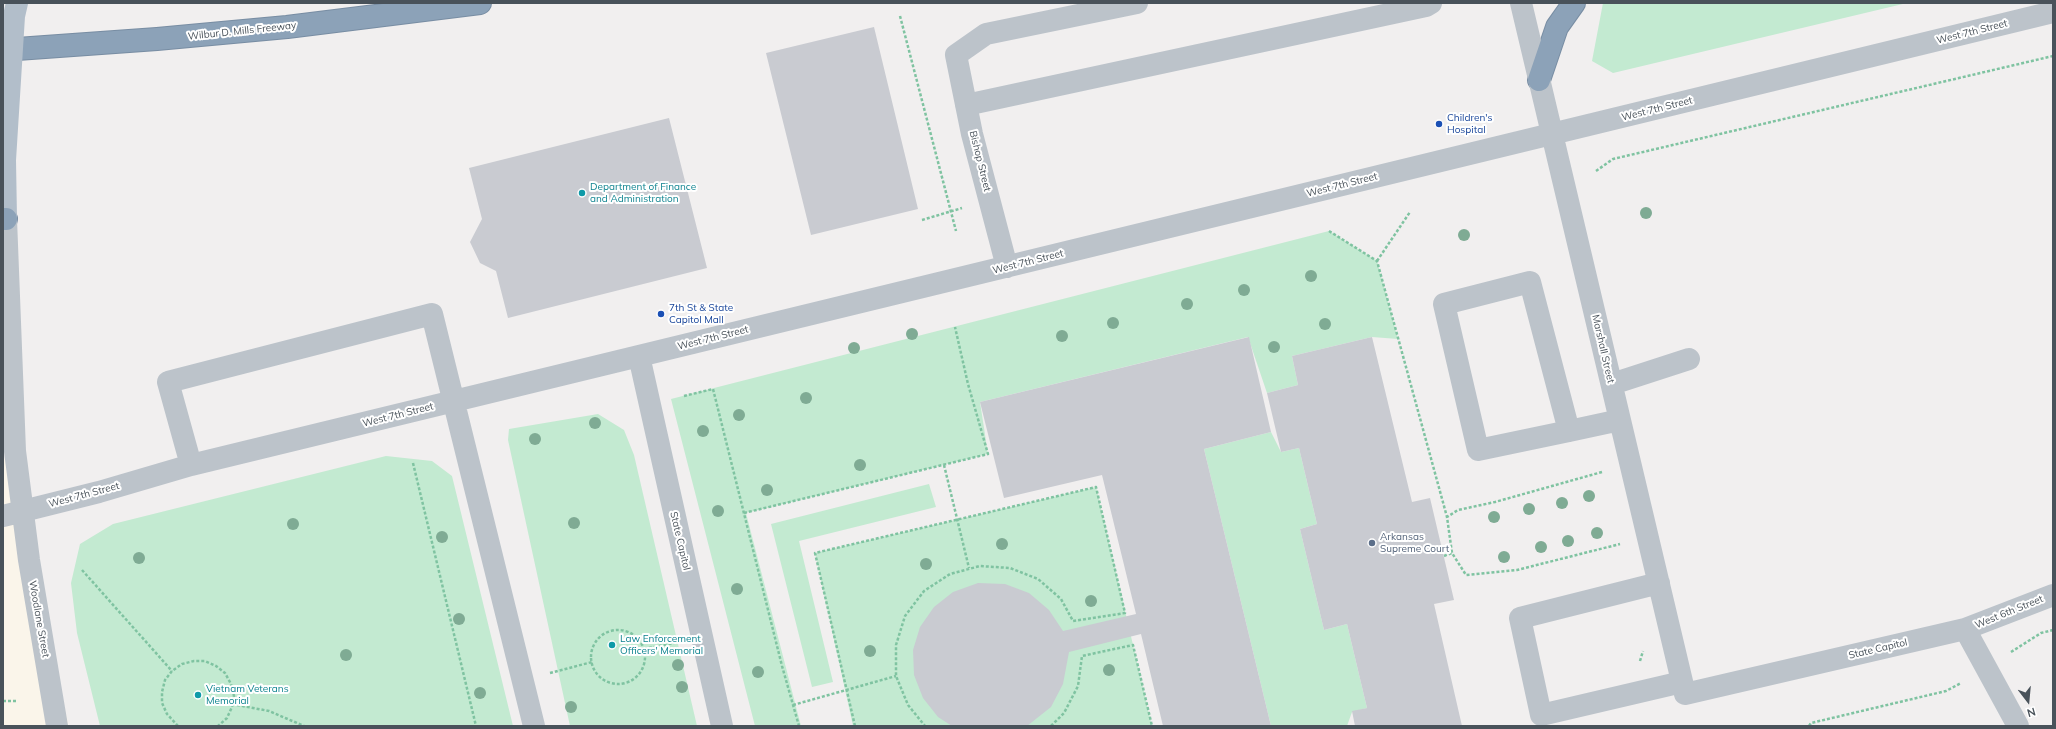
<!DOCTYPE html>
<style>
body{margin:0}
#map{position:relative;width:2056px;height:729px;overflow:hidden;background:#f1efef;font-family:Mulish,sans-serif}
canvas{display:block}
.frame{position:absolute;inset:0;border:4px solid #49525a;pointer-events:none}
.north{position:absolute;left:2008px;top:681px;width:40px;height:40px;-webkit-text-stroke:3px #fff;paint-order:stroke;rotate:164deg;font-size:11px;font-weight:700;line-height:16px;text-align:center;color:#49525a}
.north::after{content:'';display:block;margin:auto;width:14px;height:18px;background:#49525a;clip-path:polygon(50% 0,100% 100%,50% 72%,0 100%)}
</style>
<div id="map">
<canvas width="2056" height="729"></canvas>
<div class="frame"></div>
<div class="north">N</div>
</div>
<script>
const ctx = document.querySelector('canvas').getContext('2d');
ctx.lineJoin = 'round';
function fill(path, color) { ctx.fillStyle = color; ctx.fill(path, 'evenodd'); }
const shape = rows => new Path2D(rows.map(r => 'M' + r).join(''));
function trace(path, color, width, dash) { ctx.strokeStyle = color; ctx.lineWidth = width; ctx.lineCap = dash ? 'butt' : 'round'; ctx.setLineDash(dash || []); ctx.stroke(path); }
function write(font, color, halo, rows, align = 'center') {
  ctx.font = font + ' Mulish,sans-serif'; ctx.lineWidth = 4; ctx.setLineDash([]); ctx.textBaseline = 'middle'; ctx.strokeStyle = halo; ctx.fillStyle = color; for (const [text, x, y, turn = 0] of rows) {
    ctx.save(); ctx.translate(x, y); ctx.rotate((+turn || 0) * Math.PI / 180); ctx.textAlign = isNaN(turn) ? turn : align; if (halo) ctx.strokeText(text, 0, 0); ctx.fillText(text, 0, 0); ctx.restore();
  }
}
fill(shape([
 [3,453,69,726,3,726]
]), '#faf5ea');
fill(shape([
 [1603,3,1907,3,1613,73,1592,61],
 [1329,231,1377,261,1398,339,1372,337,1292,356,1298,385,1267,393,1248,337,980,402,988,454,746,513,801,726,755,726,671,399],
 [598,414,624,430,634,455,697,726,570,726,508,440,509,429],
 [1271,432,1281,452,1299,448,1317,524,1300,529,1324,630,1347,624,1367,708,1352,712,1347,726,1271,726,1204,449],
 [386,456,432,461,452,476,513,726,100,726,77,633,71,583,80,544,113,524],
 [929,484,936,507,799,541,833,682,812,687,771,524],
 [1096,487,1152,726,853,726,815,553]
]), '#c3ead1');
fill(shape([
 [874,27,918,209,811,235,766,53],
 [669,118,707,268,508,318,496,271,480,263,470,242,482,219,469,168],
 [1249,337,1271,432,1204,449,1271,726,1163,726,1141,634,1069,652,1063,684,1051,707,1027,726,952,726,938,717,923,698,914,675,913,650,920,627,934,607,953,592,978,583,1005,584,1029,593,1049,610,1063,631,1136,614,1102,475,1004,498,980,402],
 [1372,337,1412,502,1430,498,1454,600,1434,604,1462,726,1355,726,1352,711,1367,708,1347,624,1324,630,1300,529,1317,524,1299,448,1281,452,1267,393,1298,385,1292,356]
]), '#c9cbd1');
const highway = shape([
 [3,50,157,39,287,27,480,3],
 [1539,80,1557,27,1574,3],
 [3,219,6,219]
]);
trace(highway, '#788da3', 24);
trace(shape([
 [900,16,956,231],
 [1596,171,1613,159,2053,56],
 [922,220,962,208],
 [1329,231,1377,261,1447,517],
 [1377,261,1410,212],
 [684,396,713,389,782,666,799,726],
 [413,463,476,726],
 [944,465,969,568],
 [1602,472,1495,502,1458,510,1447,517,1452,553,1466,575,1517,570,1620,544],
 [744,513,988,454,968,384,955,327],
 [1444,556,1452,553],
 [82,570,172,671],
 '591 657a27 27 0 1 1 54 0a27 27 0 1 1-54 0Z',
 [644,649,674,643],
 [2011,652,2041,633,2053,630],
 [1640,661,1643,651],
 [550,673,592,662],
 [3,701,16,701],
 [232,704,269,711,304,726],
 [793,705,896,676],
 [178,726,167,714,162,703,162,692,165,680,172,671,182,664,194,661,205,661,216,666,225,673,231,684,234,696,232,707,227,718,218,726],
 [855,726,815,553,1096,487,1125,613,1073,621,1061,599,1038,579,1010,568,980,566,950,574,924,591,905,616,896,645,896,676,908,705,925,726],
 [1051,726,1064,713,1078,686,1082,656,1133,645,1152,726],
 [1809,726,1811,723,1946,691,1961,683]
]), '#7fc3a1', 2.5, [3, 2]);
trace(shape([
 [1521,3,1685,694,1965,629,2053,595],
 [966,105,1426,6,1431,3],
 [6,219,15,451,29,560,57,726],
 [1007,267,972,134,956,55,986,34,1137,3],
 [639,356,722,726],
 [1612,384,1689,359],
 [1569,431,1530,282,1444,304,1478,450,1569,431,1620,420],
 [191,465,168,382,432,314,534,726],
 [3,516,99,492,191,465,2053,12],
 [1659,583,1520,618,1541,715,1682,682],
 [1965,629,2018,726]
]), '#bcc3ca', 22);
trace(shape([
 [5,160,6,219]
]), '#b2beca', 22);
trace(highway, '#8ca2b8', 22);
trace(shape([
 [5,160,14,16,17,3]
]), '#b2beca', 22);
ctx.fillStyle = '#7fab94';
for (const [x, y] of [
 [1646,213],
 [1464,235],
 [1311,276],
 [1244,290],
 [1187,304],
 [1113,323],
 [1325,324],
 [912,334],
 [1062,336],
 [1274,347],
 [854,348],
 [806,398],
 [739,415],
 [595,423],
 [703,431],
 [535,439],
 [860,465],
 [767,490],
 [1589,496],
 [1562,503],
 [1529,509],
 [718,511],
 [1494,517],
 [574,523],
 [293,524],
 [1597,533],
 [442,537],
 [1568,541],
 [1002,544],
 [1541,547],
 [1504,557],
 [139,558],
 [926,564],
 [737,589],
 [1091,601],
 [459,619],
 [870,651],
 [346,655],
 [678,665],
 [1109,670],
 [758,672],
 [682,687],
 [480,693],
 [571,707]
]) { ctx.beginPath(); ctx.arc(x, y, 6, 0, 2 * Math.PI); ctx.fill(); }
for (const [x, y, r, color] of [
 [1439,124,4,"#1a4fb4"],
 [582,193,4,"#0f9aa8"],
 [661,314,4,"#1a4fb4"],
 [1372,543,4,"#5c6f8a"],
 [612,645,4,"#0f9aa8"],
 [198,695,4,"#0f9aa8"]
]) { const dot = new Path2D(); dot.arc(x, y, r, 0, 2 * Math.PI); ctx.fillStyle = color; ctx.fill(dot); trace(dot, '#fff', 1.5); }
write('10px', '#49525a', '#fff', [
 ["Wilbur D. Mills Freeway",242,31,-6],
 ["West 7th Street",1972,32,-14],
 ["West 7th Street",1657,109,-14],
 ["Bishop Street",980,161,76],
 ["West 7th Street",1342,185,-14],
 ["West 7th Street",1028,262,-14],
 ["West 7th Street",713,338,-14],
 ["Marshall Street",1603,349,77],
 ["West 7th Street",398,415,-14],
 ["West 7th Street",84,495,-15],
 ["State Capitol",680,541,77],
 ["West 6th Street",2009,612,-22],
 ["Woodlane Street",39,619,80],
 ["State Capitol",1878,649,-13]
]);
write('10px', '#164399', '#fff', [
 ["Children's",1447,118],
 ["Hospital",1447,130],
 ["7th St & State",669,308],
 ["Capitol Mall",669,320]
], 'left');
write('10px', '#0d838f', '#fff', [
 ["Department of Finance",590,187],
 ["and Administration",590,199],
 ["Law Enforcement",620,639],
 ["Officers' Memorial",620,651],
 ["Vietnam Veterans",206,689],
 ["Memorial",206,701]
], 'left');
write('10px', '#4e5e75', '#fff', [
 ["Arkansas",1380,537],
 ["Supreme Court",1380,549]
], 'left');
</script>
